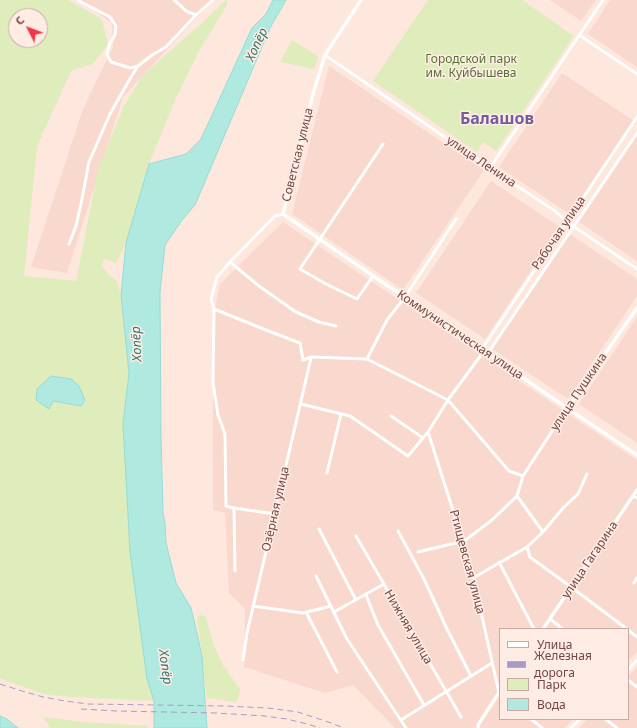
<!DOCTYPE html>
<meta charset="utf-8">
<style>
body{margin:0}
#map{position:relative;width:637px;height:728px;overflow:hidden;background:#fee7dd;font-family:"Noto Sans",sans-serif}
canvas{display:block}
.legend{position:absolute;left:499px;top:628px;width:130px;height:92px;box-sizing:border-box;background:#ffede5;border:1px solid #c8aaa5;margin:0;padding:5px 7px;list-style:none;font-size:12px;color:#764644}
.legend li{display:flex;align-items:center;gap:8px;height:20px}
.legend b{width:20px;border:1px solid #c8aaa5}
.north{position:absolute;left:8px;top:8px;width:40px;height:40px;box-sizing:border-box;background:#ffede5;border:1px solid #c8aaa5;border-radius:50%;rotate:312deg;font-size:11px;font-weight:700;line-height:16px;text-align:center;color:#764644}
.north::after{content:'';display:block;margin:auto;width:14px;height:18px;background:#f53544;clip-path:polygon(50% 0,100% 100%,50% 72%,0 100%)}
</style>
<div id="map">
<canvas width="637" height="728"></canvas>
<ul class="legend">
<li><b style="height:5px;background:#fff"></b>Улица</li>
<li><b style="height:5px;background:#a69cc7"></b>Железная дорога</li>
<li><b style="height:11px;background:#deedbb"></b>Парк</li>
<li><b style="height:11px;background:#b0e9e0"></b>Вода</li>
</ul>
<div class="north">С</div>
</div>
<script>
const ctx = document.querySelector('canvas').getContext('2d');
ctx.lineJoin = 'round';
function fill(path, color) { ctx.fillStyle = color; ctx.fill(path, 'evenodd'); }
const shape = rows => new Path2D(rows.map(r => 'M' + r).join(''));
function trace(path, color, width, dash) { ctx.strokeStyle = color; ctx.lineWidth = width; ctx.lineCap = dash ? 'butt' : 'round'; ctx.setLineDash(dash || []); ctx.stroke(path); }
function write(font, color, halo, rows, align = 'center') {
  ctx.font = font + ' "Noto Sans",sans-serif'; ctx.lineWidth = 3; ctx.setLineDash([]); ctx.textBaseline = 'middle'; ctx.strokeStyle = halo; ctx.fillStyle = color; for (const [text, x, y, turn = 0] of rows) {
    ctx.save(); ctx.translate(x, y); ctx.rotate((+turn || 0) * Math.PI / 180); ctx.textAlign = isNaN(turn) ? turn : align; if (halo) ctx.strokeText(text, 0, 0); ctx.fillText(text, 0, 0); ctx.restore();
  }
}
fill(shape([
 [79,0,213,0,123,97,67,273,31,267,83,109,113,47,112,23],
 [550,0,596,0,581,21],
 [610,0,637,0,637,67,588,34],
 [329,66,484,170,403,290,292,214],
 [562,73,634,121,571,215,499,167],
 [637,135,637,261,579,222],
 [491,181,560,227,485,339,416,293],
 [283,222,637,460,637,652,628,661,628,629,500,629,500,719,573,719,565,728,395,728,353,685,325,693,244,667,245,609,229,593,225,513,213,510,213,318,220,284],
 [568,233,637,279,637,296,568,399,491,348],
 [637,317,637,443,579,404],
 [637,667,637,728,579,728,587,719,628,719,628,676]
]), '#f9d9ce');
fill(shape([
 [0,0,68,0,102,19,108,45,92,64,71,71,37,146,24,276,76,281,98,170,123,108,143,75,203,22,226,0,227,0,227,5,199,51,175,100,149,164,126,243,116,263,104,259,101,266,110,276,117,281,121,295,129,373,123,424,130,552,147,679,154,701,71,697,44,694,6,681,0,678],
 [16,16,40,16,40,40,16,40],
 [85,400,81,406,52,401],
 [428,0,522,0,574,36,496,151,483,142,477,152,373,81],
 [292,40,318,56,315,69,280,62],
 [202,615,206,617,214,646,223,665,240,689,239,696,236,702,207,698,197,617],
 [43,717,84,722,149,726,149,728,50,728]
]), '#deedbb');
const water = shape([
 [273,0,286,0,270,28,195,205,182,220,165,245,160,292,161,437,163,513,165,523,166,543,176,583,191,608,197,633,202,657,207,728,154,728,154,701,147,679,130,552,123,424,129,373,121,295,126,243,149,164,186,154,201,139,252,28,266,14,273,0],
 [51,376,71,379,79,386,85,400,81,406,53,401,49,409,36,400,37,389,51,376],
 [0,716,7,719,18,728,0,728,0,716]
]);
fill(water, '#b0e9e0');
trace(water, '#96dcd2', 1);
trace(shape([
 [174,0,180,5,186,11,196,15],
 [79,1,110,17,116,26,115,35,109,45,107,55,111,62,130,68,138,66],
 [579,35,637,74],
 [325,55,490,168,555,211,567,222,637,269],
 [490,168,603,0],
 [69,244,76,226,82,199,89,162,110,114,131,77,138,66,152,55,166,47,196,15,213,0],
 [230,262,259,286,296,312,319,322,336,326],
 [373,276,357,299,326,284,300,269,383,144],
 [214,309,266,330,300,343,303,360,311,357,367,359,448,400,509,471,523,476,517,496,543,532],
 [482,349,637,117],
 [484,351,448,400,428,432,471,567,499,693,500,694],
 [488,353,637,133],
 [367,359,387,320,405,297,456,219],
 [301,404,350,416,408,456,428,432],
 [391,416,423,438],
 [327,473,341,414],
 [523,476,567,408],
 [633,496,637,498],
 [234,508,275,514],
 [319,529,356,600],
 [398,531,424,579,447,629,471,676],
 [356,536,446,691,461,717],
 [527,547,530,557,571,587,627,629],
 [418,552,451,544,463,542,492,520,517,496],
 [499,562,534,629],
 [235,571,234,508,226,506,225,434,218,415,213,383,214,309,211,299,217,277,230,262,275,216,283,214],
 [316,576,347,639,406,728],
 [473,578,527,547,543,532,563,508,578,494,587,474],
 [634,583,637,578],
 [366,595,378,625,424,705],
 [253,606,303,613,331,606],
 [306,612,337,672],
 [334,612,384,584],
 [550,619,563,629],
 [628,630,637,637],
 [243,660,247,633,311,358],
 [628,670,637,660],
 [628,680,637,687],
 [531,719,542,728],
 [605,719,617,728],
 [401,720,492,663],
 [571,728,580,719]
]), '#fff', 3);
trace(shape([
 [361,0,325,55,313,94,303,136,283,214,382,282,405,297,567,408,637,455],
 [567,408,637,308],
 [543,629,637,490],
 [478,728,478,725,500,691]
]), '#fff', 3.5);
trace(shape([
 [0,684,22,691,43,697,65,701,88,704,226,706,268,708,298,712,331,723,344,728],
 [81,709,117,711,216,713,265,716,287,719,307,724,320,728]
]), '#a69cc7', 1, [6, 4]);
write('12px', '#597136', '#ffede5', [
 ["Городской парк",471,60],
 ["им. Куйбышева",471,74]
]);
write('12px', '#764644', '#ffede5', [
 ["Советская улица",298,155,-76],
 ["улица Ленина",481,162,34],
 ["Рабочая улица",559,233,-56],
 ["Коммунистическая улица",460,335,34],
 ["улица Пушкина",579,392,-56],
 ["Озёрная улица",276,509,-77],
 ["улица Гагарина",590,560,-56],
 ["Ртищевская улица",467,562,75],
 ["Нижняя улица",408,627,60]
]);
write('italic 13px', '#34766d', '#ffede5', [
 ["Хопёр",257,45,-65],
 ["Хопёр",137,344,-93],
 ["Хопёр",165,667,82]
]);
write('bold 16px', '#745e9a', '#ffede5', [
 ["Балашов",497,119]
]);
</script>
